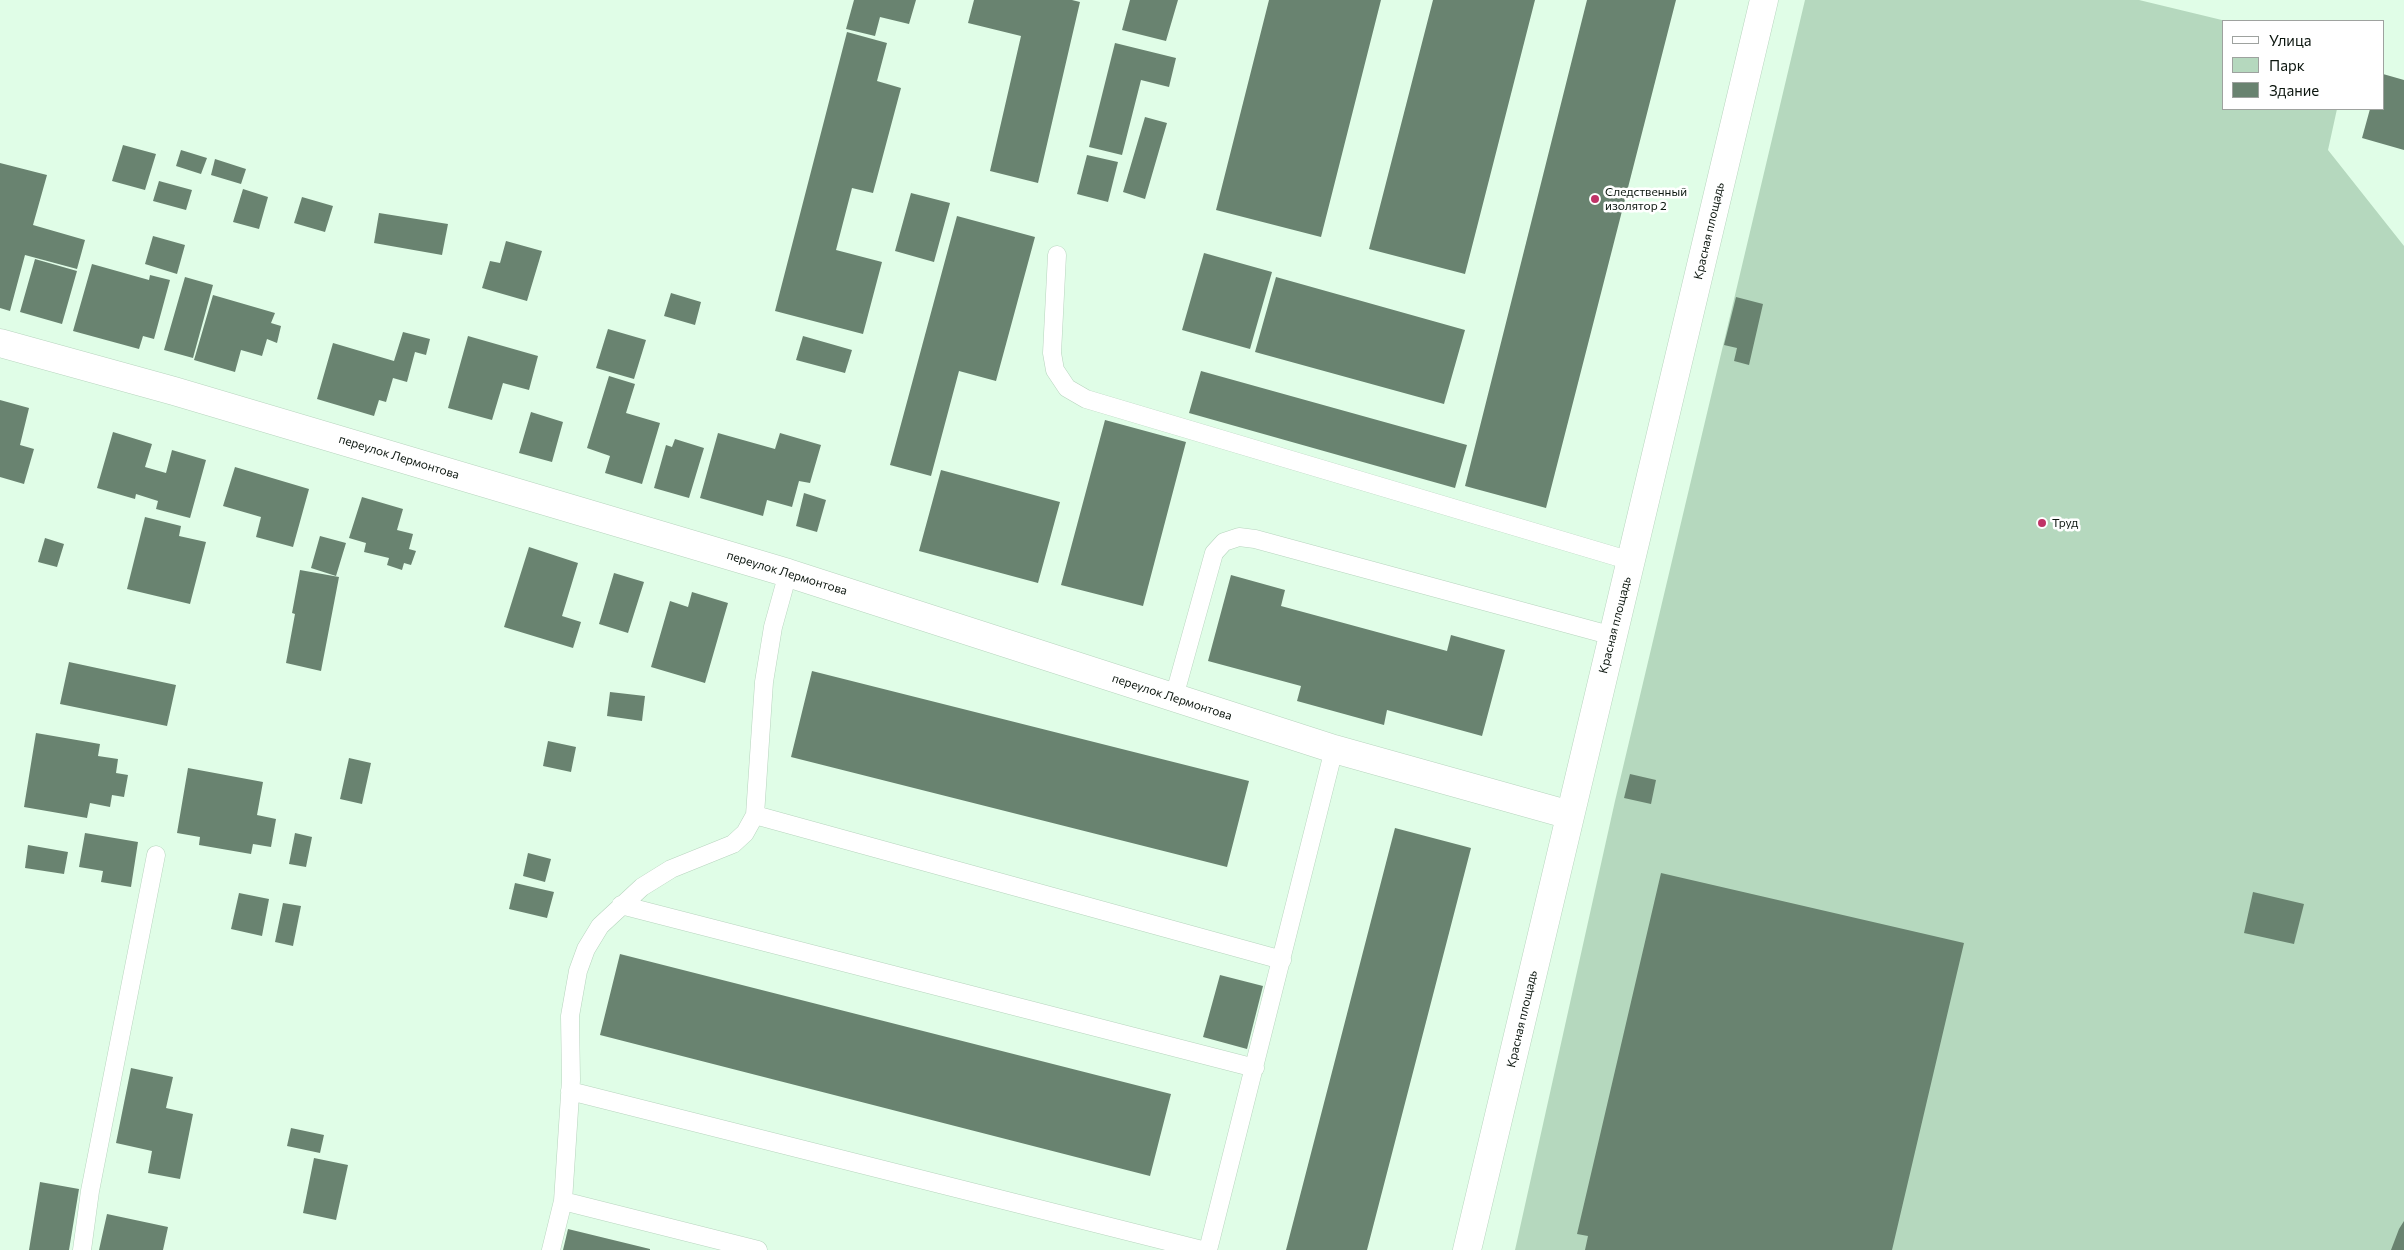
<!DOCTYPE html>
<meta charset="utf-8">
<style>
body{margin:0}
#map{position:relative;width:2404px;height:1250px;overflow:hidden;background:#e0fde7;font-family:Commissioner,sans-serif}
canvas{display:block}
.legend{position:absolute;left:2222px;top:20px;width:162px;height:90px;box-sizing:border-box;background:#fff;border:1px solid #9ea29f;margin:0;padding:6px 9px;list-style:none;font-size:15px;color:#0c160f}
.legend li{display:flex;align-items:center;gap:10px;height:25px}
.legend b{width:25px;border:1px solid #9ea29f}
</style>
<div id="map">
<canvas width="2404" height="1250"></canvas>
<ul class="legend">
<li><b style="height:6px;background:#fff"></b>Улица</li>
<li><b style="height:14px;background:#b5d8be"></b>Парк</li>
<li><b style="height:14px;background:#698370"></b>Здание</li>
</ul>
</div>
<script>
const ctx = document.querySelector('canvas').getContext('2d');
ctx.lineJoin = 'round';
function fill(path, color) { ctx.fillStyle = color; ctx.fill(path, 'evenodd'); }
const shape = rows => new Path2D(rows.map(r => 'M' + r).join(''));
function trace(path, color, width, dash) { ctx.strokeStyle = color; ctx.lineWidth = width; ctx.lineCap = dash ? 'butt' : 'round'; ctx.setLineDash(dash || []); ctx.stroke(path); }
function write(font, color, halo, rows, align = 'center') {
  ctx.font = font + ' Commissioner,sans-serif'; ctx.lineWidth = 5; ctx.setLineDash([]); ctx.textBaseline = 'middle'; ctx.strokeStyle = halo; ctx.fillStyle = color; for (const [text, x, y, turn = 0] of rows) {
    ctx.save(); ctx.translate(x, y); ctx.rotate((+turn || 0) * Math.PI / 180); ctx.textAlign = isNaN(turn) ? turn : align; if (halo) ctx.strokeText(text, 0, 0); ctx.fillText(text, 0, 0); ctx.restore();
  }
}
fill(shape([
 [1805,0,2139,0,2226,21,2223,21,2223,109,2337,109,2328,150,2404,246,2404,1250,1515,1250,1615,801]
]), '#b5d8be');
fill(shape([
 [854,0,916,0,909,24,880,17,875,36,846,29],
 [974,0,1072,0,1080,2,1038,183,990,171,1021,36,968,23],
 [1130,0,1178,0,1166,41,1122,30],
 [1269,0,1381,0,1321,237,1216,210],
 [1433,0,1535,0,1465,274,1369,249],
 [1587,0,1676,0,1546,508,1465,486],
 [847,32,887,43,877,81,901,88,873,193,852,188,836,250,882,262,863,334,775,311],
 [1115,43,1176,58,1169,87,1141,80,1122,155,1089,147],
 [2383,74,2404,80,2404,150,2362,138,2370,109,2383,109],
 [1145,117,1167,123,1145,199,1123,192],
 [123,145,156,154,145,190,112,181],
 [181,150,207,158,201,174,176,166],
 [1087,155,1118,162,1108,202,1077,194],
 [215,159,246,169,241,184,211,175],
 [0,163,47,175,33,225,85,240,77,269,25,255,10,311,0,308],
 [159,181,192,190,186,210,153,201],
 [243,189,268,197,259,229,233,222],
 [911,193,950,203,934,262,895,251],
 [302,197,333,206,325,232,294,223],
 [379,213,448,224,442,255,374,243],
 [957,216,1035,237,996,381,959,371,931,476,890,465],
 [153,236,185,245,177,274,145,264],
 [506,241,542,251,527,301,482,288,490,261,500,263],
 [1204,253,1272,272,1250,349,1182,330],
 [35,259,77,271,62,324,20,312],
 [92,264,149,280,150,275,170,280,154,339,143,336,139,349,73,331],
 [185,277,213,285,193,358,164,350],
 [1276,277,1465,330,1444,404,1255,352],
 [671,293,701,302,695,325,664,316],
 [213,295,275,313,271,323,281,326,277,343,267,339,262,356,241,350,235,372,194,360],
 [1736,297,1763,304,1749,365,1734,361,1737,348,1724,345],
 [608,329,646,340,634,379,596,368],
 [403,332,430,339,426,355,415,352,407,382,393,378,386,402,379,400,374,416,317,399,333,343,394,361],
 [468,336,538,356,529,390,503,383,492,420,448,408],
 [803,336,852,350,845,373,796,360],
 [1201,371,1467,445,1455,488,1189,413],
 [609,376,635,384,626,413,660,423,642,484,605,473,610,456,587,448],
 [0,400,29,408,20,445,34,449,24,484,0,477],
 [531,412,563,422,552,462,519,453],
 [1105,420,1186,442,1143,606,1061,585],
 [113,432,152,444,145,467,166,473,172,450,206,460,190,518,156,509,158,501,136,494,135,499,97,488],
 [718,433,775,449,780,433,821,445,810,483,799,481,792,507,767,500,763,516,700,498],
 [675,439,704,448,689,498,654,488,666,445,672,447],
 [235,467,309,489,293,547,256,537,261,517,223,506],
 [941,470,1060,502,1038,583,919,551],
 [804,493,826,500,817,532,796,526],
 [362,497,403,509,397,530,413,534,409,549,416,551,411,565,404,563,402,570,387,565,389,558,364,552,366,543,349,538],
 [145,517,181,526,179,536,206,542,190,604,127,589],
 [320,536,346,543,336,576,311,568],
 [45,538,64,544,57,567,38,562],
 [529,547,578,563,562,616,581,622,573,648,504,627],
 [300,570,339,577,321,671,286,663,295,614,292,613],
 [614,573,644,582,628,633,599,624],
 [1231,575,1285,590,1281,606,1447,651,1451,635,1505,650,1482,736,1387,710,1384,725,1297,701,1301,686,1208,661],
 [692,592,728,603,705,683,651,667,670,601,688,607],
 [69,662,176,685,167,726,60,704],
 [812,671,1249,781,1227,867,791,757],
 [610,692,645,696,642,721,607,716],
 [36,733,100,744,98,756,118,759,116,773,128,775,124,797,112,795,110,807,90,803,87,818,24,807],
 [548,741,576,747,571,772,543,766],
 [349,758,371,763,362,804,340,799],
 [188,768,263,782,257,815,276,819,271,847,253,844,251,854,199,845,200,837,177,833],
 [1630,774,1656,780,1651,804,1624,798],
 [1395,828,1471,848,1367,1250,1286,1250],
 [85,833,138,842,131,887,101,882,103,871,79,867],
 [295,833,312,837,306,867,289,864],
 [28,845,68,852,64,874,25,868],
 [528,853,551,859,545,882,523,876],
 [1661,873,1964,943,1892,1250,1585,1250,1588,1236,1577,1234],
 [515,883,554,892,547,918,509,909],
 [2253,892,2304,904,2294,944,2244,933],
 [239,893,269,899,262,936,231,929],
 [283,903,301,906,293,946,275,942],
 [620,954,1171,1094,1150,1176,600,1035],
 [1220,975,1263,986,1247,1049,1203,1037],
 [131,1068,173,1077,166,1108,193,1114,180,1179,148,1173,152,1151,116,1143],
 [291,1128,324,1135,320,1153,287,1146],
 [314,1158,348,1165,336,1220,303,1213],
 [40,1182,79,1189,69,1250,29,1250],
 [107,1214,168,1227,163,1250,99,1250],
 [2404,1221,2404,1250,2391,1250,2399,1229],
 [568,1229,650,1249,650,1250,563,1250]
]), '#698370');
const lane = shape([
 [1057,255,1052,353,1055,370,1067,388,1086,399,1631,561],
 [1174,697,1214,553,1224,542,1239,537,1255,539,1613,636],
 [755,815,1282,960],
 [621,905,1255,1068],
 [570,1091,1202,1250],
 [82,1250,90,1191,156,855],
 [551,1250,563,1201],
 [758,1250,563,1201,571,1080,570,1016,578,971,586,949,600,926,642,887,671,869,733,844,745,833,755,815,764,682,773,627,788,573],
 [1208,1250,1334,749]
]);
const street = shape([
 [0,343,174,391,788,573,1334,749,1570,815],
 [1467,1250,1764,0]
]);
trace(lane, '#b7d4be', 19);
trace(street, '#b7d4be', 29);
trace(lane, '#fff', 18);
trace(street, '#fff', 28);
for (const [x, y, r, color] of [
 [1595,199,5,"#c03367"],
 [2042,523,5,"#c03367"]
]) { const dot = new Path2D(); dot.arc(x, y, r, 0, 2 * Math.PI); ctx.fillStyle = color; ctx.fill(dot); trace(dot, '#fff', 2); }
write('12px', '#0c160f', '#fff', [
 ["Следственный",1605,192],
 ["изолятор 2",1605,206],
 ["Труд",2052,523]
], 'left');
write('12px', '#0c160f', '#fff', [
 ["Красная площадь",1709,231,-77],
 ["переулок Лермонтова",399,457,17],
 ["переулок Лермонтова",787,573,17],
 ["Красная площадь",1615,625,-76],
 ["переулок Лермонтова",1172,697,18],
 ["Красная площадь",1522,1019,-77]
]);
</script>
